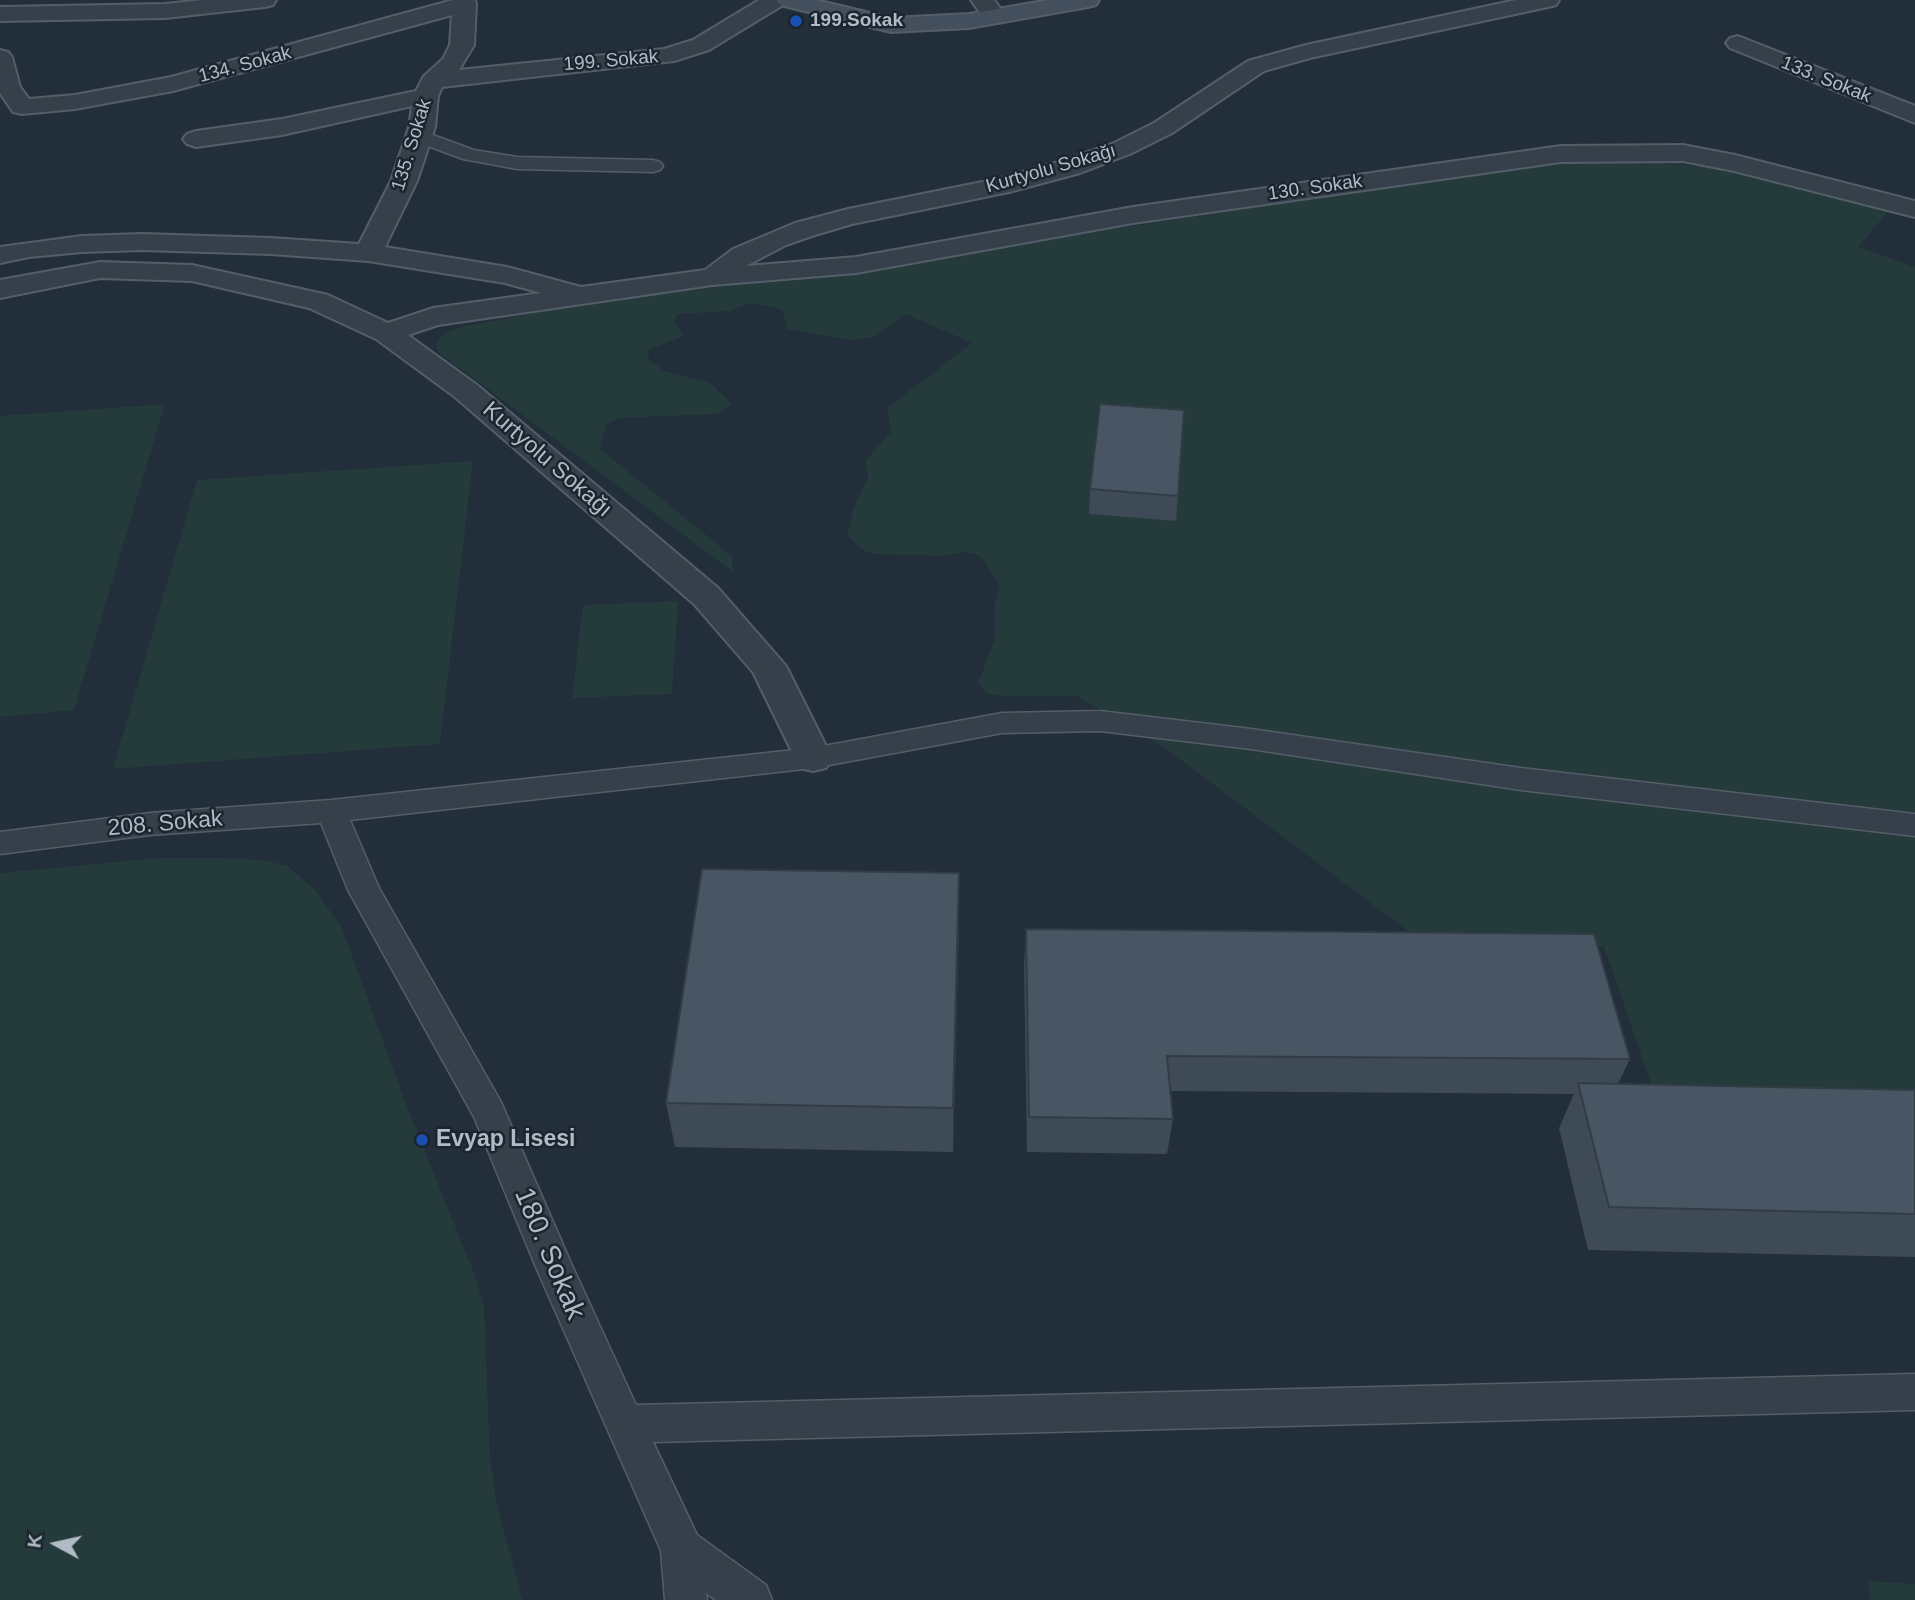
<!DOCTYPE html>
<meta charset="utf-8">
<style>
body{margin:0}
#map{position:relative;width:1915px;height:1600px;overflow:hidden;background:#222e3a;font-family:Arial,sans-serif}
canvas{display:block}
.north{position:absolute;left:21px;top:1509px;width:70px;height:70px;-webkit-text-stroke:5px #1b252f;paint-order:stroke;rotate:278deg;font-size:19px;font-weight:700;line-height:28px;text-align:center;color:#b1bbc6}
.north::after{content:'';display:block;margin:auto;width:24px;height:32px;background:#b1bbc6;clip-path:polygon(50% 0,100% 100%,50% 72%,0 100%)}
</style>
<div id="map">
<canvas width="1915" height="1600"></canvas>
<div class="north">K</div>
</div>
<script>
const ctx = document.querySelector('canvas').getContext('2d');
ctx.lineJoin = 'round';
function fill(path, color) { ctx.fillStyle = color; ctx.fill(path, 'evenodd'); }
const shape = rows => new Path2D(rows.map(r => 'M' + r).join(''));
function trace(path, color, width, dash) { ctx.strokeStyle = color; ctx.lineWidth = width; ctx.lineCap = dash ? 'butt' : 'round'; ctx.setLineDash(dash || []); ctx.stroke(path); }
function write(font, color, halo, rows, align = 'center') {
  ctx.font = font + ' Arial,sans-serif'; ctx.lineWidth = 5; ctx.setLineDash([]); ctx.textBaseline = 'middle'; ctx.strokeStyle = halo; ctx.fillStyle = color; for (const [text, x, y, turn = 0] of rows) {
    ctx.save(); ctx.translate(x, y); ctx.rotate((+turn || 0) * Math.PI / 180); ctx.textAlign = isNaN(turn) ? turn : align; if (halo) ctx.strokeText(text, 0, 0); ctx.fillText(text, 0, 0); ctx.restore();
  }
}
fill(shape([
 [1657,163,1709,167,1888,212,1858,247,1915,267,1915,1099,1655,1095,1604,947,1417,938,1164,747,1076,696,1002,696,986,693,978,683,995,639,995,604,1000,587,985,561,974,553,961,552,943,556,873,554,863,550,847,536,853,509,868,477,865,461,891,432,887,408,972,343,906,314,875,337,852,340,787,329,782,310,764,305,747,304,731,311,677,314,674,322,684,336,648,350,649,360,664,371,710,383,732,404,718,414,619,418,606,425,600,449,732,556,733,572,438,352,436,343,445,333,461,327,587,303,728,281,886,269,1001,246,1497,171,1567,164],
 [165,404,74,710,0,717,0,416],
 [473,461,440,744,113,769,197,480],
 [678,601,672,694,572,698,583,605],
 [157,858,227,858,262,860,288,866,317,892,342,928,404,1099,474,1273,484,1307,490,1457,496,1500,522,1600,0,1600,0,873],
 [1868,1581,1915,1584,1915,1600,1870,1600]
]), '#243a3b');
const lane = shape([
 [419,130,474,150,517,157,653,160,660,162,663,166,660,170,653,172,517,169,463,159,412,140,409,136,412,132,419,130],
 [1100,711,1251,729,1521,768,1915,814,1915,836,1521,790,1251,749,1100,731,1002,733,813,768,350,820,379,888,501,1102,571,1263,636,1405,1915,1374,1915,1410,653,1442,697,1535,766,1585,772,1600,716,1600,706,1593,707,1600,665,1600,661,1551,535,1265,474,1117,348,890,321,823,150,835,0,854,0,832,150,813,331,800,813,748,1002,713,1100,711]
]);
const street = shape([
 [203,0,276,0,273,5,265,7,165,18,0,21,0,7,165,4,203,0],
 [453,0,475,0,476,4,474,45,459,70,664,49,693,40,759,0,786,0,783,5,709,50,674,61,442,87,438,96,435,127,417,181,385,247,507,267,581,287,705,270,733,249,795,223,848,209,997,179,1062,161,1112,144,1154,123,1248,61,1306,45,1516,0,1559,0,1556,5,1548,7,1310,58,1264,71,1172,133,1130,154,1080,173,1009,192,852,224,815,235,786,245,746,266,856,257,1133,207,1561,146,1683,145,1735,155,1915,201,1915,217,1734,171,1683,161,1561,162,1133,223,856,273,712,285,438,325,408,335,477,385,718,588,786,666,832,758,826,768,813,771,800,768,753,672,694,604,455,397,376,339,309,308,192,281,100,278,0,298,0,280,100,262,192,265,328,295,388,323,433,308,541,293,505,283,368,261,271,254,142,250,82,252,29,257,0,263,0,247,82,236,142,234,271,238,359,244,391,181,409,127,412,106,282,135,196,147,187,144,183,139,187,134,196,131,282,119,416,91,424,76,443,59,450,45,452,15,173,91,75,109,22,114,13,112,0,93,0,50,8,52,12,57,20,87,29,99,75,95,171,77,453,0],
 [971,0,994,0,1006,16,1002,21,986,21,971,0],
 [1738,36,1915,106,1915,123,1730,48,1726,43,1730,38,1738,36]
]);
const secondary = shape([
 [777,0,816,0,891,18,969,14,1049,0,1099,0,1096,5,1088,7,969,28,891,32,780,5,777,0]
]);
trace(lane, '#545e68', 3);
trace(street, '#545e68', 4);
trace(secondary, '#545e68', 4);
fill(lane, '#36404a');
fill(street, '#36404a');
fill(secondary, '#444f5d');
fill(shape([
 [1090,489,1178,496,1176,521,1089,514],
 [959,919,953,1152,675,1147,666,1103],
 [1026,929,1630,1059,1618,1084,1915,1090,1915,1257,1588,1250,1559,1128,1574,1094,1170,1091,1173,1119,1167,1154,1027,1152,1024,965]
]), '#3e4a55');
fill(shape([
 [959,873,959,919,953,1152,953,1108]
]), '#323c45');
const building = shape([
 [1100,404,1184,410,1178,496,1090,489,1100,404],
 [702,869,959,873,953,1108,666,1103,702,869],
 [1026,929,1594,934,1630,1059,1167,1056,1173,1119,1029,1117,1026,929],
 [1578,1083,1915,1090,1915,1214,1609,1207,1578,1083]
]);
fill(building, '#485663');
trace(building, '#323c45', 2);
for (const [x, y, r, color] of [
 [796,21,7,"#1a4fb4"],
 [422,1140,7,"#1a4fb4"]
]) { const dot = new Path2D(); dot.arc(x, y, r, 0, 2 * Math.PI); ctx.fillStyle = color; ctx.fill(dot); trace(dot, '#1b252f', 2.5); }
write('bold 19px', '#b1bbc6', '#1b252f', [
 ["199.Sokak",810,21]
], 'left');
write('19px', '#b1bbc6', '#1b252f', [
 ["199. Sokak",611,61,-5],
 ["134. Sokak",245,65,-15],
 ["133. Sokak",1826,80,22],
 ["135. Sokak",412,145,-73],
 ["Kurtyolu Sokağı",1051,169,-16],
 ["130. Sokak",1315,188,-8]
]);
write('23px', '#b1bbc6', '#1b252f', [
 ["Kurtyolu Sokağı",547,460,41],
 ["208. Sokak",165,824,-5]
]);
write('bold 23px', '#b1bbc6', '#1b252f', [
 ["Evyap Lisesi",436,1140]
], 'left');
write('28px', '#b1bbc6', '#1b252f', [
 ["180. Sokak",549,1254,67]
]);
</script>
